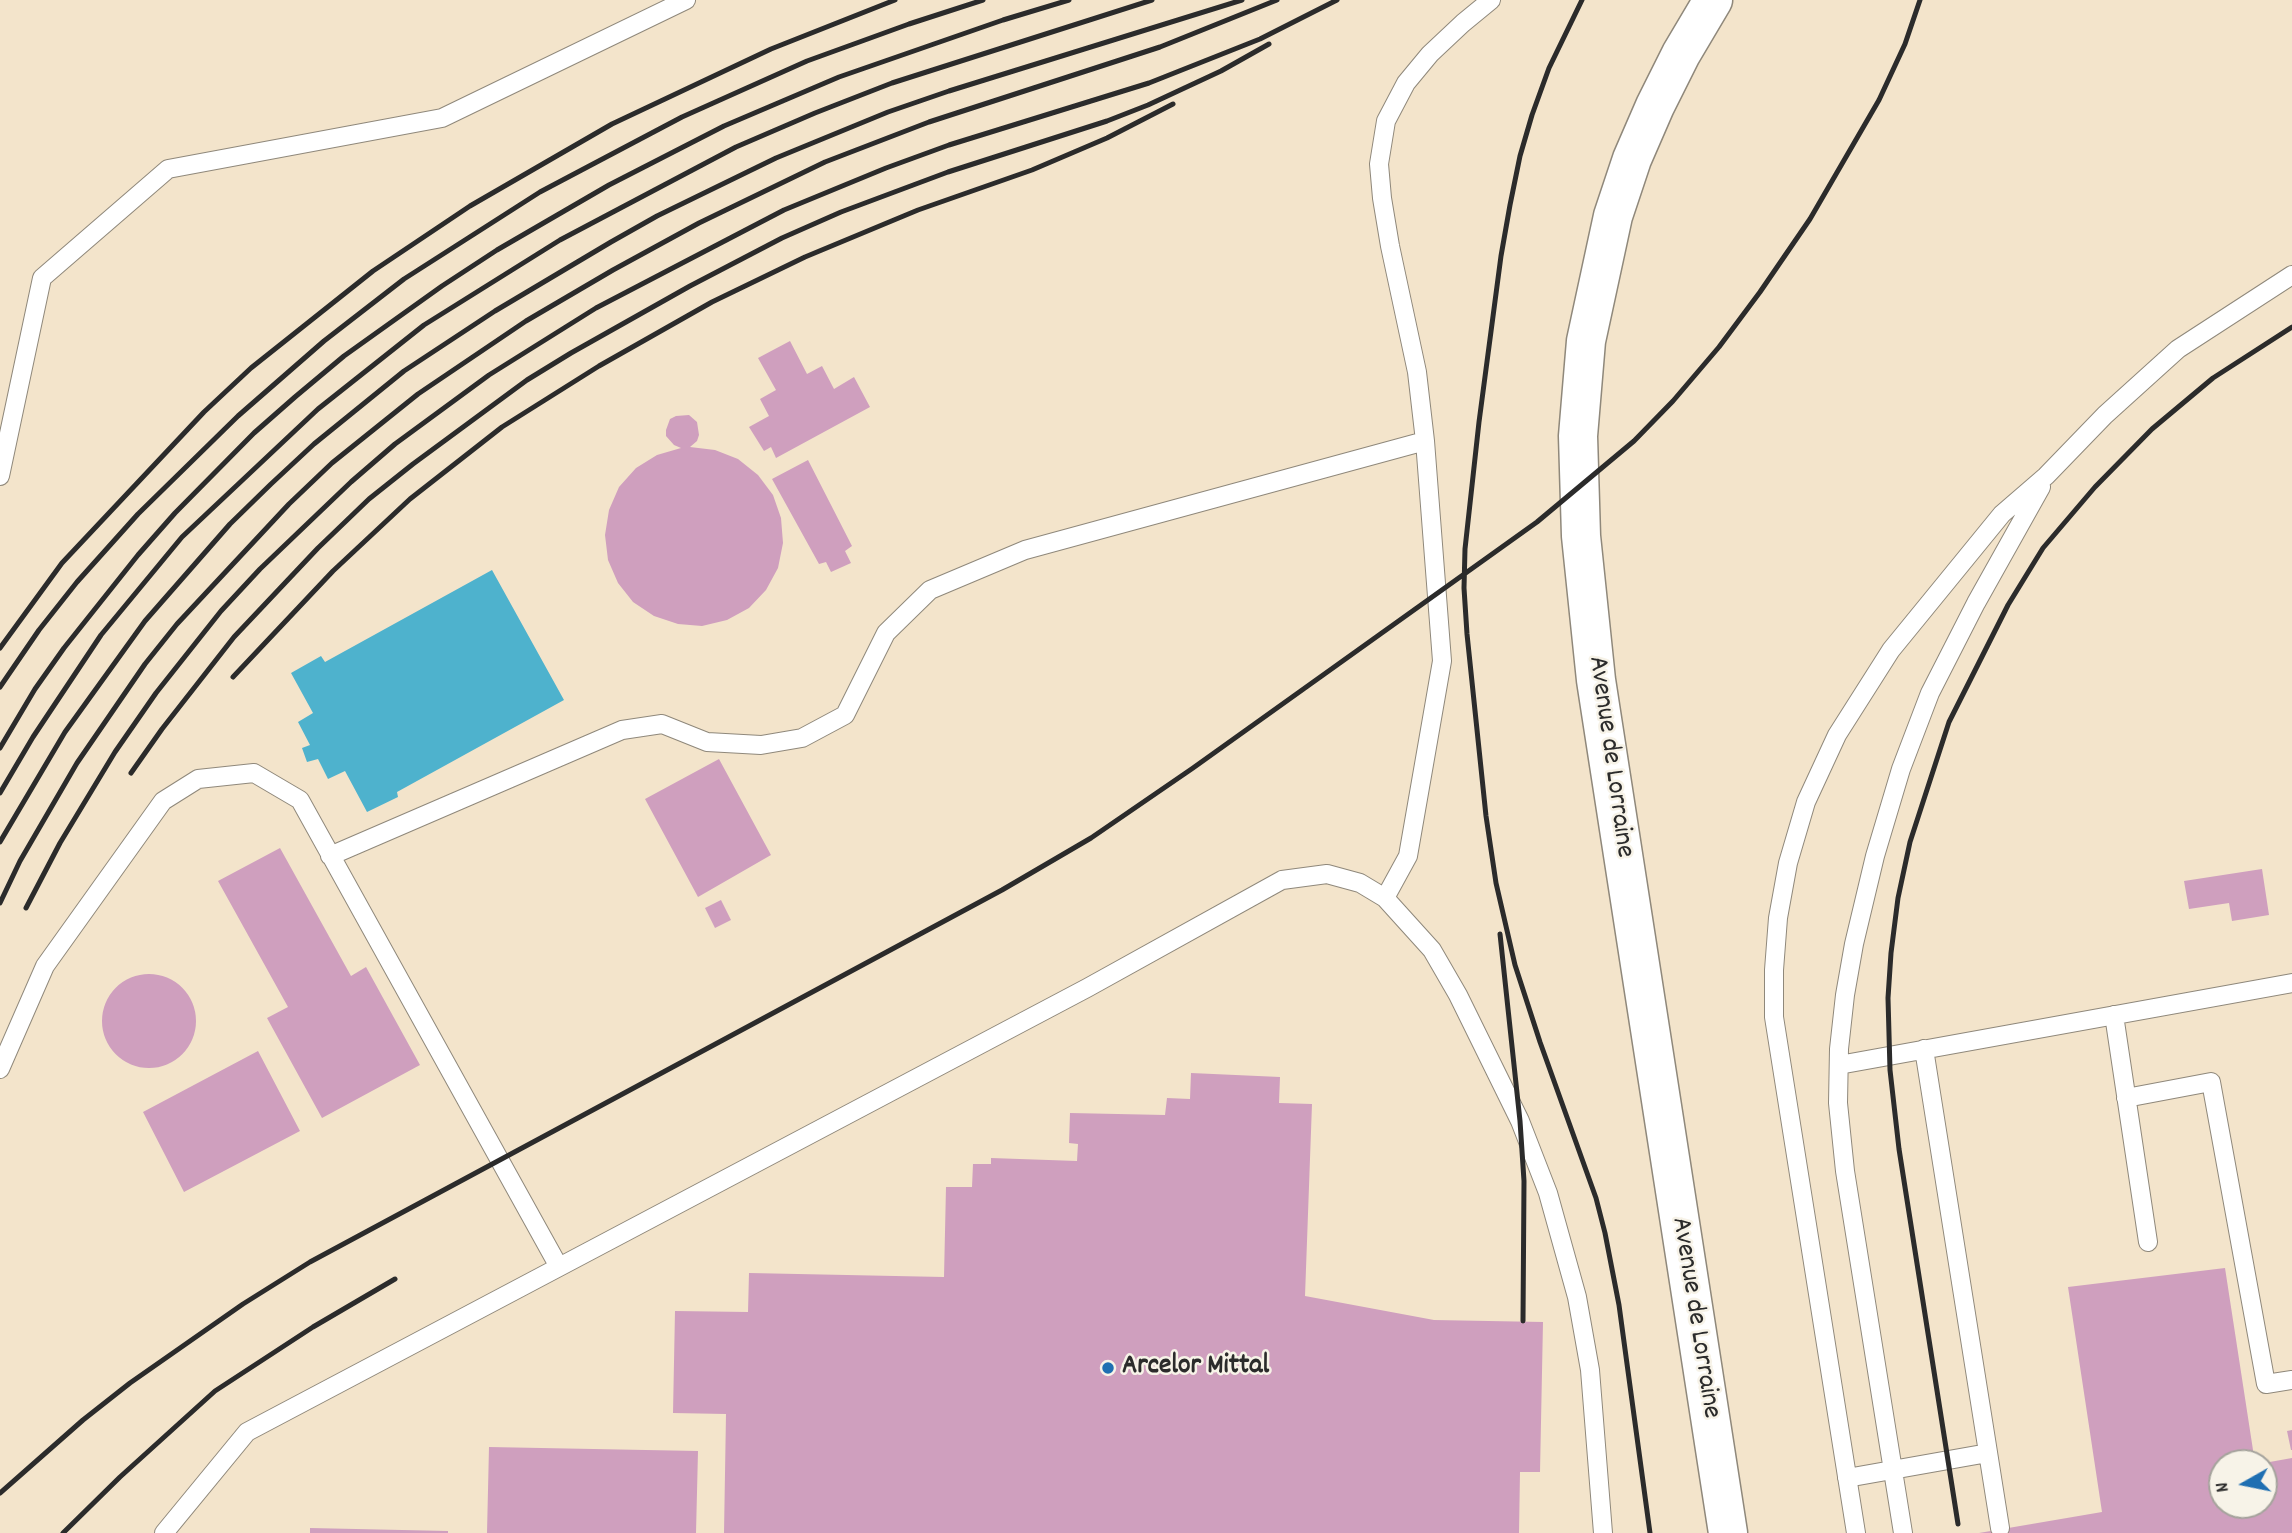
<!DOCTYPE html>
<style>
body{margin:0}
#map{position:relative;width:2292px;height:1533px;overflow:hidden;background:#f3e4cb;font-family:Dekko,sans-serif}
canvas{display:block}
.north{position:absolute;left:2208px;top:1449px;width:70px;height:70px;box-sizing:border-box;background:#f7f3e8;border:2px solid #a5a39c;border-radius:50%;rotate:261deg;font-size:19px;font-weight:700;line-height:28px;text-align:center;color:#2b2b2b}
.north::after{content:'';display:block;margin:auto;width:24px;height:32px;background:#1f6fb2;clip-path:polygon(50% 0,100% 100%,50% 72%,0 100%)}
</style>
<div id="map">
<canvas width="2292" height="1533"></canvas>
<div class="north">N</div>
</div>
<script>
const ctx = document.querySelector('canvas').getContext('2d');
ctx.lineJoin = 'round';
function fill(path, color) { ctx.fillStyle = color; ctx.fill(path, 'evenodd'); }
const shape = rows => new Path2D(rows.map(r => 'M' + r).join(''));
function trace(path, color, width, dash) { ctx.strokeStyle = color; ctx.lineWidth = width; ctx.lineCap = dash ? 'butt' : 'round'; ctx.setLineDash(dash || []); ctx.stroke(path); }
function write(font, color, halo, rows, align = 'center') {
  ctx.font = font + ' Dekko,sans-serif'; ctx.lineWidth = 5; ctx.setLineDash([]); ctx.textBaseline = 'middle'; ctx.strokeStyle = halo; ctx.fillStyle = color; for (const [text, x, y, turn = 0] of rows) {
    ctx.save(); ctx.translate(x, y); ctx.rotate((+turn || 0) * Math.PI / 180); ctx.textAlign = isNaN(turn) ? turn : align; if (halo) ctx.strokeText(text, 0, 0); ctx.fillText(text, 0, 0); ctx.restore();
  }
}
fill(shape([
 [492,570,564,700,397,792,398,797,367,812,345,771,328,779,318,759,307,762,302,748,310,745,298,722,313,713,291,673,321,656,325,662]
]), '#4eb2cd');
fill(shape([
 [790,341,807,374,822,366,834,389,854,377,870,407,776,458,771,447,764,451,749,427,769,416,760,399,776,390,758,358],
 [689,415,697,422,699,435,697,441,690,447,715,450,738,459,758,475,773,495,781,518,783,543,778,568,766,590,749,608,727,620,702,626,678,624,654,616,633,602,618,583,608,560,605,535,609,510,619,487,636,468,657,455,681,448,674,445,666,436,666,430,670,419,676,416],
 [808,460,852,546,845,551,851,563,831,572,826,562,819,564,772,479],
 [719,759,771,855,698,897,645,799],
 [280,848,351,976,366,967,420,1065,322,1118,267,1018,288,1007,218,881],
 [2262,869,2269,915,2232,921,2229,903,2189,909,2184,881],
 [721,900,731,920,715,928,705,908],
 '102 1021a47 47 0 1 1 94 0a47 47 0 1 1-94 0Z',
 [258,1051,300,1131,184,1192,143,1112],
 [1191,1073,1280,1077,1279,1103,1312,1104,1305,1296,1434,1320,1543,1322,1540,1472,1520,1472,1519,1533,724,1533,726,1414,673,1413,675,1311,748,1312,749,1273,944,1277,946,1187,972,1187,973,1164,991,1164,991,1158,1077,1161,1078,1144,1069,1143,1070,1113,1165,1115,1167,1098,1190,1099],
 [2225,1268,2255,1463,2222,1463,2222,1505,2264,1505,2264,1463,2292,1458,2292,1533,1979,1533,2102,1512,2068,1287],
 [2292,1430,2292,1450,2291,1450,2287,1431],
 [489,1447,698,1451,696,1533,487,1533],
 [310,1528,448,1531,448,1533,310,1533]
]), '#cf9fbe');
const lane = shape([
 [1491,0,1463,23,1430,54,1406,83,1386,121,1379,164,1382,198,1390,246,1417,372,1425,441,1442,661,1408,856,1385,898,1432,950,1458,995,1520,1121,1548,1193,1577,1297,1590,1370,1603,1533],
 [0,476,42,278,168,169,442,118,686,0],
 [330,856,622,730,662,724,707,742,761,745,802,738,845,715,886,633,930,590,1025,550,1425,441],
 [2114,1015,2148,1242],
 [1924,1049,2000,1528],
 [1839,1065,2292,983],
 [0,1069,45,966,163,801,198,779,254,773,300,800,559,1267],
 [2126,1098,2211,1082,2266,1384,2292,1380],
 [1847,1478,1988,1453],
 [164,1533,247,1432,1087,988,1282,880,1327,874,1360,883,1385,898],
 [1856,1533,1774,1017,1774,970,1778,918,1788,863,1806,802,1837,735,1891,650,2002,514,2046,476,2105,415,2178,349,2292,275],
 [1903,1533,1845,1171,1838,1103,1839,1049,1845,995,1854,944,1875,856,1901,769,1930,693,1976,603,2041,487]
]);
const secondary = shape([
 [1713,0,1681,54,1655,106,1632,159,1613,216,1586,341,1578,436,1581,536,1596,680,1728,1533]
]);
trace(lane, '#8f887b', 20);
trace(secondary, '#8f887b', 41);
trace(lane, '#fff', 18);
trace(secondary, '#fff', 38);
trace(shape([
 [1582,0,1549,68,1532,115,1520,156,1510,205,1501,256,1479,422,1465,549,1464,588,1467,634,1486,816,1496,883,1515,965,1540,1042,1596,1198,1605,1233,1619,1305,1650,1533],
 [0,648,62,563,204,412,251,368,373,271,470,206,612,124,771,49,895,0],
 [233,677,333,571,410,499,502,427,599,366,712,302,805,257,918,210,1032,170,1107,138,1173,104],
 [0,687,39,630,77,582,138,514,238,416,324,341,404,279,540,192,682,117,807,61,909,24,983,0],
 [0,748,35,689,64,648,138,555,175,513,254,433,295,397,344,356,442,286,497,250,609,185,724,126,839,77,1003,20,1069,0],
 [131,773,162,729,234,637,318,548,369,499,413,464,527,380,571,353,690,286,782,238,841,212,948,172,1107,121,1148,105,1221,71,1269,44],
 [0,793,33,737,101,635,182,537,318,409,424,325,560,240,736,147,815,113,892,83,1152,0],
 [0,842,65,732,145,621,230,524,271,484,314,444,404,371,495,311,611,242,657,216,776,158,888,112,949,91,1242,0],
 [0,903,20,861,77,763,145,664,177,624,289,504,332,463,418,394,526,321,613,270,699,223,825,162,929,122,1160,47,1277,0],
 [26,908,60,843,115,752,156,693,221,611,260,569,351,482,395,444,489,375,596,308,784,210,886,168,949,145,1149,83,1260,39,1337,0],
 [1500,934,1520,1121,1524,1181,1523,1321],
 [0,1493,83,1420,130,1383,243,1304,310,1262,1002,890,1091,838,1193,768,1537,522,1634,441,1673,401,1719,347,1760,292,1810,219,1879,100,1905,44,1920,0],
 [1958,1524,1899,1149,1890,1070,1888,998,1891,953,1898,898,1910,842,1949,722,2008,605,2043,548,2095,487,2152,429,2213,378,2292,327],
 [63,1533,120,1477,215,1391,313,1327,395,1279]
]), '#2b2b2b', 5);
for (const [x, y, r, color] of [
 [1108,1368,7,"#1f6fb2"]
]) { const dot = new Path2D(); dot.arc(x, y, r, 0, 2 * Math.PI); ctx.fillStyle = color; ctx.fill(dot); trace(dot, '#f7f3e8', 2.5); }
write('28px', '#2b2b2b', '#f7f3e8', [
 ["Avenue de Lorraine",1609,757,82],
 ["Avenue de Lorraine",1694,1318,81]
]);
write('bold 28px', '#2b2b2b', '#f7f3e8', [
 ["Arcelor Mittal",1122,1368]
], 'left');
</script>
